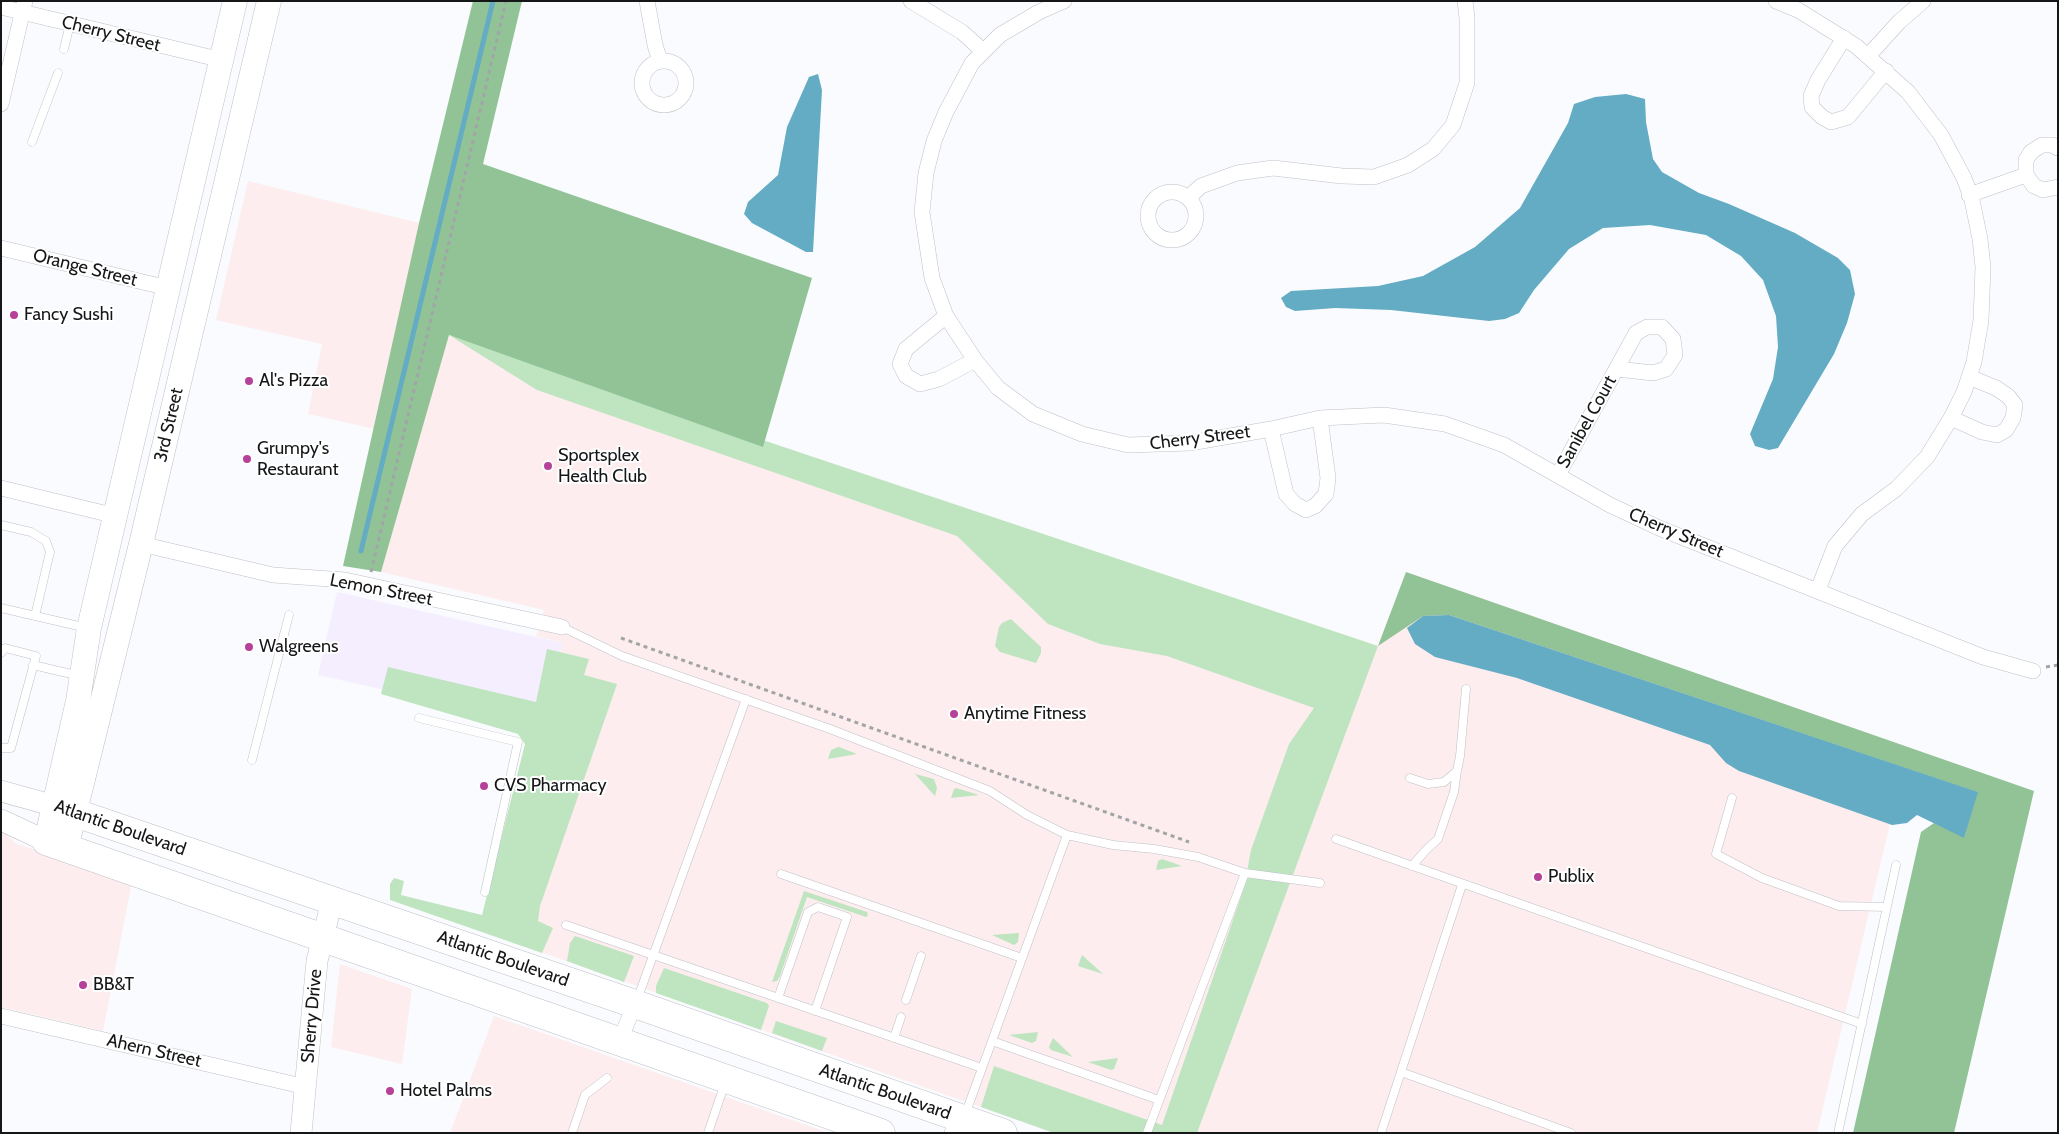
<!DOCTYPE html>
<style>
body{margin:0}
#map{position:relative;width:2059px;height:1134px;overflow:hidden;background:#fafbfe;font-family:Cabin,sans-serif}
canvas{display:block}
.frame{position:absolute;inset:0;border:2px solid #151618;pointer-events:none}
</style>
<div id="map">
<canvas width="2059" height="1134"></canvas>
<div class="frame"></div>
</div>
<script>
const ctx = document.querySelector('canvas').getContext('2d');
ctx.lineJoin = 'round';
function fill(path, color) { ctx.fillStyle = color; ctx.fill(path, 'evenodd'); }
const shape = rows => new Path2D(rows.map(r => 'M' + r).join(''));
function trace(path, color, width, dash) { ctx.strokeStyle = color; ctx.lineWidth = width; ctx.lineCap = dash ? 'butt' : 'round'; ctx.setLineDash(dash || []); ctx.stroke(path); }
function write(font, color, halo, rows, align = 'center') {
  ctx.font = font + ' Cabin,sans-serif'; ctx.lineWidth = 4; ctx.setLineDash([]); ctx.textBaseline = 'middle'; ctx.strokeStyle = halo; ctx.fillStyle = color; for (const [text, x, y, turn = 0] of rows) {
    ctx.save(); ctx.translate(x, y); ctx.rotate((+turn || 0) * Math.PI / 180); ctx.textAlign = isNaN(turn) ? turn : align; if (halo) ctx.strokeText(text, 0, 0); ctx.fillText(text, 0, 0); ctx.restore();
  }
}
fill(shape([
 [248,181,419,223,375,429,308,414,322,344,216,320],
 [448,335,1378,646,1406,572,1908,747,1817,1133,1054,1133,498,937,563,643,536,636,544,610,381,572],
 [1,828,15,843,132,882,103,1031,1,1007],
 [340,964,412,989,402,1064,331,1047],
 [494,1016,643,1068,829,1133,450,1133]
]), '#fdedee');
fill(shape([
 [337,592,563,643,546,726,318,675]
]), '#f5eeff');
fill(shape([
 [449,335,1378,646,1197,1133,1054,1133,981,1107,994,1066,1162,1125,1244,888,1251,850,1289,744,1314,708,1167,656,1100,644,1048,624,957,536,537,390],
 [1011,619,1041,647,1041,653,1036,663,1000,652,995,646,999,627,1002,623],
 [547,649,589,659,584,675,617,684,540,906,538,921,553,928,542,953,390,900,390,884,394,878,404,881,401,895,482,915,525,744,518,734,381,694,388,667,536,702],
 [838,747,839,747,857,754,828,759,831,750],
 [915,774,934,779,937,788,935,796],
 [956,788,979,795,951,798,954,789],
 [1162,859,1182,866,1156,870,1158,861],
 [804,891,867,912,868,915,866,917,807,897,780,976,777,981,772,982],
 [1019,933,1018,942,1014,945,992,935],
 [575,936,634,956,624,982,567,961,570,943],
 [1082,955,1103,974,1078,966],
 [664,968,767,1003,769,1006,761,1030,656,993,656,986],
 [776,1021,827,1038,822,1051,772,1033],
 [1038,1032,1036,1041,1032,1043,1009,1035],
 [1053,1038,1073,1057,1051,1050,1049,1047],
 [1118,1058,1114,1069,1111,1070,1088,1062]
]), '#bee5c0');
fill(shape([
 [473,1,522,1,483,164,812,278,763,447,449,335,381,572,343,566,419,223],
 [1406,572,2034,791,1954,1133,1853,1133,1921,832,1934,823,1964,837,1977,792,1449,615,1423,616,1378,646]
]), '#92c396');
fill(shape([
 [818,74,822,90,813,252,806,252,752,223,744,214,748,202,778,175,787,127,809,77],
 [1626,94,1645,99,1646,122,1653,159,1662,172,1699,193,1729,204,1795,233,1838,258,1850,270,1855,294,1847,323,1834,354,1778,448,1769,450,1755,446,1750,434,1773,379,1778,347,1776,316,1763,280,1741,256,1706,235,1650,225,1603,228,1569,249,1534,290,1519,313,1505,319,1489,321,1391,310,1335,308,1295,311,1286,307,1281,298,1291,291,1378,286,1423,276,1475,247,1520,208,1568,123,1574,104,1595,97],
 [1449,615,1978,792,1964,838,1917,815,1907,823,1892,825,1739,771,1726,763,1710,745,1517,678,1435,657,1415,644,1407,628,1423,616]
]), '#63acc3');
trace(shape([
 [361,551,493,1]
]), '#63acc3', 5);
const lane = shape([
 [64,49,70,24],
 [32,142,58,73],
 [1,525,31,532,46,541,50,552,35,616],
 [1,608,87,628],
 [562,627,622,656,830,729,990,791,1027,815,1067,835,1113,845,1154,849,1198,857,1245,873,1320,883],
 [1,653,5,648,36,656,11,748,1,748],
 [33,665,80,676],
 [419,718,518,742,485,892],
 [252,760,289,615],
 [1410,778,1428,784,1444,782,1457,771,1460,756,1466,689],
 [1732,798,1716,854,1762,878,1839,906,1887,907],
 [1336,839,1862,1024],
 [1412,866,1426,850,1438,839,1454,792,1457,771],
 [781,874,1022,958],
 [566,925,982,1068],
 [778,998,808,912,818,907,847,917,815,1011],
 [637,1000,746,699],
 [906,1000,921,956],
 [894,1038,901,1017],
 [992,1041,1159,1100],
 [1401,1072,1571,1133],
 [965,1115,1067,835],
 [572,1133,585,1095,607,1078],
 [708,1133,725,1083],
 [1147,1133,1245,873],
 [1381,1133,1462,885],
 [1838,1133,1896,865]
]);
const street = shape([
 [647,1,655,45,660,61],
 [911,1,962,32,983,51],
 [1064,1,1039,12,1000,35,972,63,946,112,934,141,926,173,922,212,932,278,946,316,975,360,998,388,1033,414,1082,434,1128,445,1190,443,1271,429,1320,418,1384,415,1445,424,1504,445,1610,505,1659,528,1983,657,2033,671],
 [1776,1,1798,10,1856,46,1908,92,1941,135,1964,178,1972,200,1980,239,1983,267,1981,320,1974,362,1964,392,1951,418,1927,457,1896,489,1862,514,1835,546,1818,590],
 [1,7,222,60],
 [1844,38,1818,80,1811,96,1812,107,1822,117,1831,122,1848,117,1886,71],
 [1868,56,1899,22,1923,1],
 '642 83a22 22 0 1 1 44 0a22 22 0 1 1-44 0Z',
 [1,104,25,1],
 [2058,148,2052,145,2042,145,2031,152,2026,160,2026,175,2034,186,2043,190,2058,187],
 '1148 216a24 24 0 1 1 48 0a24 24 0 1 1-48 0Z',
 [1969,195,2026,175],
 [1188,198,1201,186,1237,173,1273,168,1342,176,1374,177,1408,165,1433,149,1453,125,1467,83,1467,18,1465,1],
 [1,248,168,288],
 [946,316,906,349,900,364,906,376,920,384,939,379,975,360],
 [1951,418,1982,432,1997,435,2006,430,2013,418,2015,405,2008,396,1996,388,1969,377],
 [1271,429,1286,494,1295,504,1306,510,1315,506,1326,494,1328,478,1320,418],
 [1558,475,1636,333,1647,327,1662,327,1673,339,1675,355,1666,369,1653,373,1617,369],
 [1,488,116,516],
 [141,544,273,575,345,580,562,627],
 [1,1016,306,1087],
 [619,1042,635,1004],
 [952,1133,964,1119]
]);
const secondary = shape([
 [1,791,55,806],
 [1,820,46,841],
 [301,1133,317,961,332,901]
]);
const primary = shape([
 [46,841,78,701,89,628,235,1],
 [66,848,141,544,269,1]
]);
const highway = shape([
 [55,806,635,1004,1003,1133],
 [46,841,881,1133]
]);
trace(lane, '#bec1c8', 9);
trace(street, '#bec1c8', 16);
trace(secondary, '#bec1c8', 22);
trace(primary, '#bec1c8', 25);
trace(highway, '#bec1c8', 29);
trace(shape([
 [371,572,506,1],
 [621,638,1189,842],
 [2046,667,2058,665]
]), '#a3a4a7', 3, [4, 4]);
trace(lane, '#fff', 8);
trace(street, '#fff', 15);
trace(secondary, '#fff', 21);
trace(primary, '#fff', 24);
trace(highway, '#fff', 28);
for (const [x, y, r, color] of [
 [14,315,5,"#b64199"],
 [249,381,5,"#b64199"],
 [247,459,5,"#b64199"],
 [548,466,5,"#b64199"],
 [249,647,5,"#b64199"],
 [954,714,5,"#b64199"],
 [484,786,5,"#b64199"],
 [1538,877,5,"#b64199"],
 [83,985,5,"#b64199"],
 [390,1091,5,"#b64199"]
]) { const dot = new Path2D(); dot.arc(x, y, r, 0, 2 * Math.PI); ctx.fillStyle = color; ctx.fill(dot); trace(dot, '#fff', 2); }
write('18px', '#151618', '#fff', [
 ["Cherry Street",111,34,14],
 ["Orange Street",85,268,14],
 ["Sanibel Court",1587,422,-61],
 ["3rd Street",169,425,-77],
 ["Cherry Street",1200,438,-7],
 ["Cherry Street",1676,533,23],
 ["Lemon Street",381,590,11],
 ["Atlantic Boulevard",120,828,19],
 ["Atlantic Boulevard",503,959,19],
 ["Sherry Drive",312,1016,-85],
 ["Ahern Street",154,1051,13],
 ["Atlantic Boulevard",885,1092,19]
]);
write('18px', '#151618', '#fff', [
 ["Fancy Sushi",24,315],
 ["Al's Pizza",259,381],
 ["Grumpy's",257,449],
 ["Restaurant",257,470],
 ["Sportsplex",558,456],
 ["Health Club",558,477],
 ["Walgreens",259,647],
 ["Anytime Fitness",964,714],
 ["CVS Pharmacy",494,786],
 ["Publix",1548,877],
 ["BB&T",93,985],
 ["Hotel Palms",400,1091]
], 'left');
</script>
